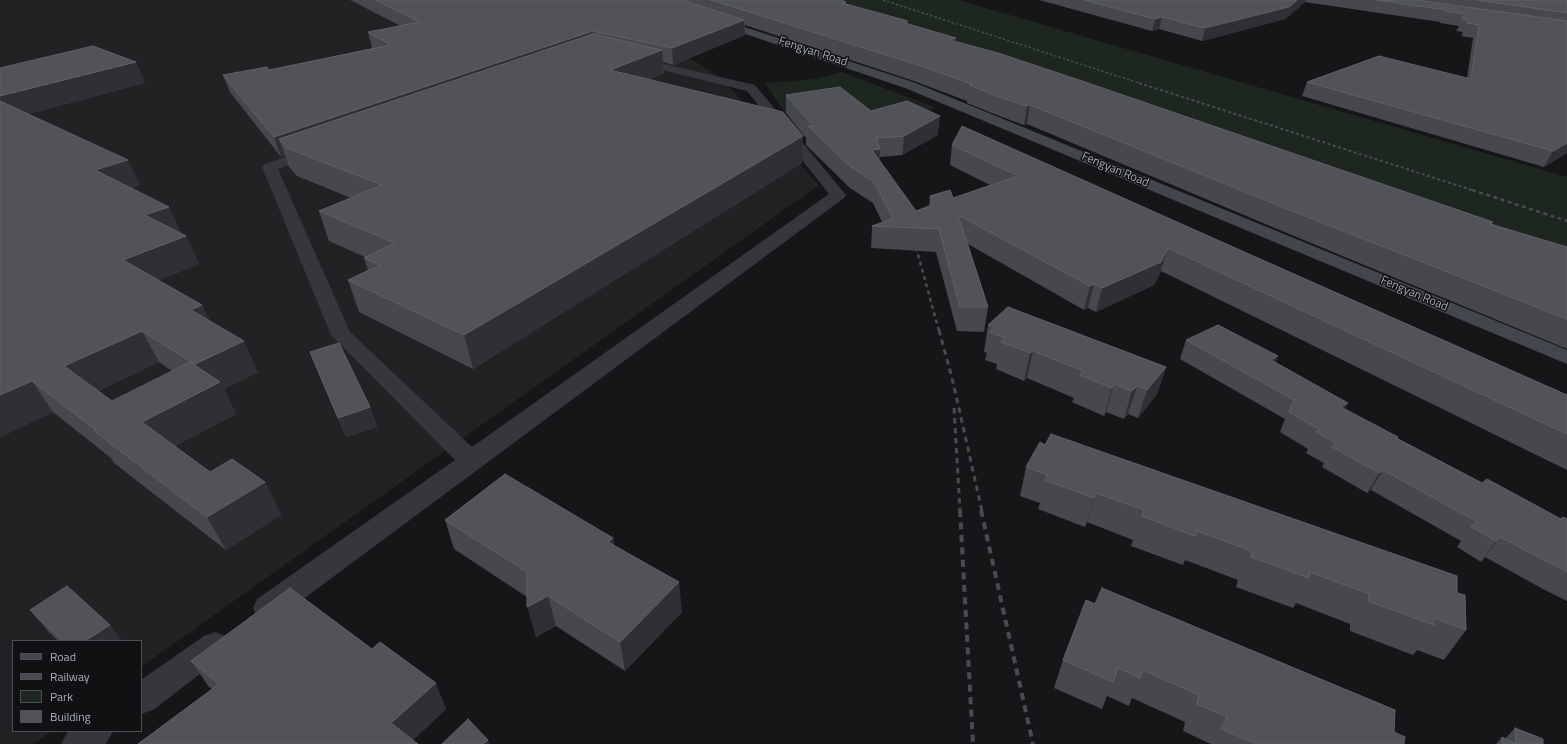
<!DOCTYPE html>
<style>
body{margin:0}
#map{position:relative;width:1567px;height:744px;overflow:hidden;background:#161618;font-family:"Titillium Web",sans-serif}
canvas{display:block}
.legend{position:absolute;left:12px;top:640px;width:130px;height:92px;box-sizing:border-box;background:#111113;border:1px solid #4d4f55;margin:0;padding:5px 7px;list-style:none;font-size:12px;color:#a6acb9}
.legend li{display:flex;align-items:center;gap:8px;height:20px}
.legend b{width:20px;border:1px solid #4d4f55}
</style>
<div id="map">
<canvas width="1567" height="744"></canvas>
<ul class="legend">
<li><b style="height:5px;background:#44464e"></b>Road</li>
<li><b style="height:5px;background:#494b53"></b>Railway</li>
<li><b style="height:11px;background:#1d271f"></b>Park</li>
<li><b style="height:11px;background:#515359"></b>Building</li>
</ul>
</div>
<script>
const ctx = document.querySelector('canvas').getContext('2d');
ctx.lineJoin = 'round';
function fill(path, color) { ctx.fillStyle = color; ctx.fill(path, 'evenodd'); }
const shape = rows => new Path2D(rows.map(r => 'M' + r).join(''));
function trace(path, color, width, dash) { ctx.strokeStyle = color; ctx.lineWidth = width; ctx.lineCap = dash ? 'butt' : 'round'; ctx.setLineDash(dash || []); ctx.stroke(path); }
function write(font, color, halo, rows, align = 'center') {
  ctx.font = font + ' "Titillium Web",sans-serif'; ctx.lineWidth = 3; ctx.setLineDash([]); ctx.textBaseline = 'middle'; ctx.strokeStyle = halo; ctx.fillStyle = color; for (const [text, x, y, turn = 0] of rows) {
    ctx.save(); ctx.translate(x, y); ctx.rotate((+turn || 0) * Math.PI / 180); ctx.textAlign = isNaN(turn) ? turn : align; if (halo) ctx.strokeText(text, 0, 0); ctx.fillText(text, 0, 0); ctx.restore();
  }
}
fill(shape([
 [0,0,582,0,635,21,723,80,819,185,141,667,141,641,13,641,13,731,52,731,33,744,0,744]
]), '#222225');
fill(shape([
 [808,0,958,0,1567,177,1567,266],
 [842,72,936,108,875,128,842,105,786,114,765,83,816,79]
]), '#1d271f');
fill(shape([
 [634,57,755,85,846,195,844,198,279,617,268,620,257,617,253,608,257,599,455,460,331,335,262,167,265,164,310,148,315,147,320,148,322,151,320,154,278,169,350,332,472,447,829,194,747,91,630,62,628,60,630,58,634,57],
 [215,632,226,636,231,645,226,654,153,710,141,714,141,680,204,636,215,632],
 [68,731,113,731,106,744,61,744,68,731]
]), '#36373d');
fill(shape([
 [717,18,913,82,1567,350,1567,364,905,88,713,23,712,21,713,19,717,18]
]), '#44464e');
trace(shape([
 [883,0,1142,84]
]), '#494b53', 1.5, [2.5, 2]);
trace(shape([
 [1139,83,1475,191]
]), '#494b53', 2, [3, 2.5]);
trace(shape([
 [1472,190,1567,221],
 [914,240,939,331]
]), '#494b53', 2.5, [4, 3.5]);
trace(shape([
 [939,330,953,382,982,511],
 [954,408,960,511]
]), '#494b53', 3, [5.5, 4.5]);
trace(shape([
 [960,510,973,744],
 [981,510,1033,744]
]), '#494b53', 4, [7, 5.5]);
fill(shape([
 [350,0,841,0,846,2,846,4,908,24,956,41,1493,222,1492,224,1567,247,1567,349,1287,233,1027,124,1024,125,1002,117,967,103,967,101,914,81,745,25,745,35,673,65,663,62,664,73,648,80,802,163,473,369,359,312,348,280,368,270,364,258,365,257,329,241,319,211,351,198,297,176,289,167,285,155,281,157,230,92,223,75,269,70,373,48,372,48,368,32,401,26],
 [1039,0,1567,0,1567,153,1544,167,1302,96,1307,82,1467,78,1473,38,1461,36,1463,32,1456,31,1459,26,1440,23,1440,22,1305,2,1285,19,1202,41,1159,29,1152,31],
 [136,62,145,83,28,114,140,185,132,188,182,234,186,236,199,264,159,280,210,321,258,372,224,389,236,414,175,446,210,472,265,482,281,515,226,550,114,463,111,458,53,412,0,437,0,68],
 [159,362,172,371,112,401,98,391],
 [786,95,871,111,938,135,902,155,880,157,879,160,916,211,929,206,930,196,953,198,990,185,950,165,952,145,1224,243,1567,395,1567,470,1161,271,1154,285,1096,312,1088,308,1084,310,968,244,988,307,984,332,957,331,936,252,871,248,872,226,882,222,873,203,850,188,806,145,806,138,786,113],
 [988,325,1166,367,1157,394,1138,418,1128,414,1124,419,1106,412,1104,416,1072,402,1074,398,1027,378,1024,381,996,369,997,364,985,360,987,353,984,352],
 [1186,340,1275,363,1345,409,1397,438,1482,483,1561,519,1567,519,1567,601,1543,589,1485,557,1481,562,1457,547,1461,541,1371,490,1367,493,1322,467,1324,463,1306,453,1308,449,1280,432,1285,419,1180,359],
 [310,352,370,407,377,427,346,437],
 [1026,467,1457,593,1466,630,1444,660,1417,650,1413,655,1350,631,1350,624,1296,603,1293,608,1236,587,1238,580,1185,560,1183,565,1131,546,1133,540,1087,522,1085,527,1038,509,1040,503,1020,496],
 [445,520,613,538,614,545,682,612,625,671,556,626,536,637,527,597,454,549],
 [1086,600,1394,732,1404,744,1211,744,1183,731,1185,722,1132,698,1129,706,1107,696,1102,709,1054,688,1063,660],
 [30,610,110,625,122,641,58,641,47,630],
 [191,661,446,709,413,740,212,689,209,687],
 [1515,728,1543,744,1496,744,1502,737,1505,739]
]), '#47484d');
fill(shape([
 [1297,0,1306,0,1305,2,1285,19,1202,41,1205,28],
 [1162,17,1159,29,1152,31,1155,19],
 [744,20,745,35,673,65,672,48],
 [593,31,594,47,279,139,285,155,281,157,274,137],
 [956,38,954,54,950,40],
 [662,50,664,73,613,94,610,70],
 [136,62,145,83,5,120,0,111,0,96],
 [1030,105,1027,124,1024,125,1027,106],
 [940,116,938,135,902,155,904,136],
 [803,136,802,163,473,369,464,335],
 [1567,143,1567,153,1544,167,1553,151],
 [880,149,879,169,872,150],
 [128,160,140,185,108,196,95,170],
 [169,207,182,234,145,215],
 [186,236,199,264,138,289,123,260],
 [1168,248,1161,271,1154,285,1096,312,1102,288],
 [1094,284,1088,308,1084,310,1090,286],
 [202,305,217,335,191,310],
 [142,331,159,362,83,398,64,366],
 [244,341,258,372,224,389,236,414,160,454,142,422,207,389,195,364],
 [1033,351,1027,378,1024,381,1030,353],
 [1278,356,1270,375,1271,360],
 [1166,367,1157,394,1138,418,1147,390],
 [32,381,53,412,0,437,0,395],
 [1114,384,1106,412,1104,416,1112,388],
 [1137,386,1128,414,1124,419,1132,391],
 [1348,403,1338,423,1341,407],
 [370,407,377,427,346,437,338,418],
 [1383,470,1371,490,1367,493,1379,473],
 [265,482,281,515,226,550,207,517],
 [1096,493,1087,522,1085,527,1094,498],
 [1500,537,1485,557,1481,562,1496,541],
 [613,538,618,567,608,542],
 [679,582,682,612,625,671,620,642],
 [548,596,556,626,536,637,527,607],
 [110,625,122,641,85,641],
 [436,683,446,709,409,744,391,723],
 [488,740,490,744,483,744]
]), '#2f3033');
const building = shape([
 [375,0,682,0,744,20,672,48,593,31,274,137,223,75,267,67,269,70,391,45,368,32,420,22,375,0],
 [711,0,841,0,846,2,842,3,908,21,905,23,956,38,950,40,998,53,1088,83,1493,222,1490,224,1567,247,1567,319,1295,212,1030,105,1027,106,1005,99,969,85,972,84,915,64,711,0],
 [1084,0,1297,0,1289,7,1205,28,1162,17,1155,19,1084,0],
 [1377,0,1416,0,1567,21,1567,143,1553,151,1307,82,1379,56,1471,79,1479,25,1467,23,1469,20,1462,19,1465,14,1445,11,1446,10,1377,0],
 [1477,0,1567,0,1567,13,1477,0],
 [593,34,662,50,610,70,783,112,803,136,464,335,348,280,380,265,364,258,395,243,319,211,382,185,287,148,279,139,593,34],
 [93,46,136,62,0,96,0,68,93,46],
 [840,87,871,111,907,101,940,116,904,136,876,138,880,149,872,150,916,211,932,205,930,196,950,190,953,198,1018,176,952,145,962,126,1224,243,1567,395,1567,434,1168,248,1161,262,1102,288,1094,284,1090,286,958,215,988,307,960,307,939,229,872,226,893,219,874,182,851,167,807,125,814,127,786,95,840,87],
 [0,101,128,160,95,170,169,207,145,215,186,236,123,260,202,305,191,310,244,341,195,364,142,331,64,366,112,401,190,362,220,382,142,422,210,472,232,459,265,482,207,517,94,431,96,430,32,381,0,395,0,101],
 [1008,307,1166,367,1147,390,1137,386,1132,391,1114,384,1112,388,1080,375,1083,371,1033,351,1030,353,1001,342,1005,338,990,332,996,327,988,325,1008,307],
 [1218,325,1278,356,1271,360,1348,403,1341,407,1398,437,1396,438,1482,483,1487,479,1561,519,1563,517,1567,519,1567,572,1500,537,1496,541,1471,527,1477,522,1383,470,1379,473,1332,447,1337,444,1316,432,1320,430,1289,412,1294,400,1186,340,1218,325],
 [339,343,370,407,338,418,310,352,339,343],
 [1051,434,1457,576,1457,593,1465,595,1466,630,1434,618,1434,625,1368,601,1369,594,1310,572,1309,578,1251,557,1252,551,1197,531,1195,536,1142,516,1144,510,1096,493,1094,498,1045,480,1048,475,1026,467,1040,442,1045,445,1051,434],
 [505,474,613,538,608,542,679,582,620,642,548,596,527,607,527,572,445,520,505,474],
 [67,586,110,625,85,641,63,641,30,610,67,586],
 [290,588,372,649,380,642,436,683,391,723,418,744,138,744,219,684,191,661,290,588],
 [1102,588,1395,710,1394,732,1405,737,1404,744,1257,744,1221,729,1227,717,1197,704,1199,695,1143,670,1140,678,1118,668,1113,682,1063,660,1086,600,1095,604,1102,588],
 [468,719,488,740,483,744,442,744,468,719],
 [1515,728,1543,739,1543,744,1502,744,1502,737,1516,744,1515,728]
]);
fill(building, '#515359');
trace(building, '#5f6168', 1);
write('12px', '#a6acb9', '#111113', [
 ["Fengyan Road",813,52,18],
 ["Fengyan Road",1115,170,23],
 ["Fengyan Road",1414,294,23]
]);
</script>
